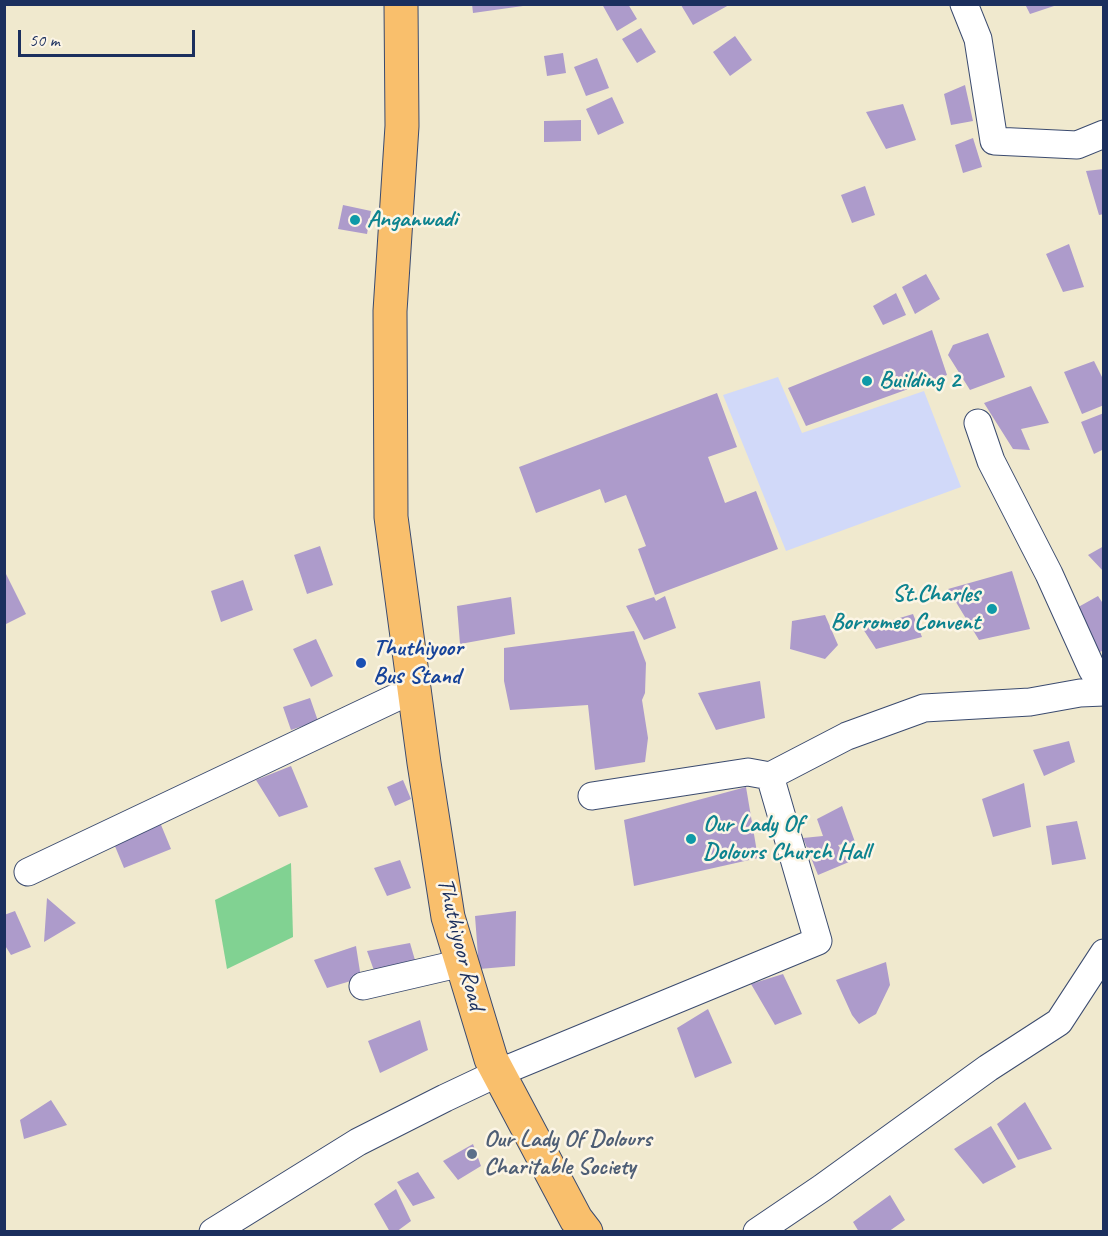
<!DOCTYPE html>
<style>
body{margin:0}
#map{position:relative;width:1108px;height:1236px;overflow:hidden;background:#f0e9ce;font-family:Caveat,sans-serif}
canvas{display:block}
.frame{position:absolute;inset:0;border:6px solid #1b2f5e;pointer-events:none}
.scale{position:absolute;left:18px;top:30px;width:177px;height:27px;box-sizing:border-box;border:3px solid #1b2f5e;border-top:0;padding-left:8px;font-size:18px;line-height:21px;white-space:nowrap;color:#1b2f5e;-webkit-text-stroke:4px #fcf5e5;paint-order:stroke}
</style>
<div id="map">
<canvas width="1108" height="1236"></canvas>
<div class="frame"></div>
<div class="scale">50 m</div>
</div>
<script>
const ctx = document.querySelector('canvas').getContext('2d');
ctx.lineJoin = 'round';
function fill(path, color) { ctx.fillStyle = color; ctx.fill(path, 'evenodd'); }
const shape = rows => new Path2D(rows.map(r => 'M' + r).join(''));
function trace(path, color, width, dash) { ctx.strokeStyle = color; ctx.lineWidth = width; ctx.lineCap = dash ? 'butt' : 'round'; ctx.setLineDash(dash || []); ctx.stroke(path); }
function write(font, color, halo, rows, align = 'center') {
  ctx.font = font + ' Caveat,sans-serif'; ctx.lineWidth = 5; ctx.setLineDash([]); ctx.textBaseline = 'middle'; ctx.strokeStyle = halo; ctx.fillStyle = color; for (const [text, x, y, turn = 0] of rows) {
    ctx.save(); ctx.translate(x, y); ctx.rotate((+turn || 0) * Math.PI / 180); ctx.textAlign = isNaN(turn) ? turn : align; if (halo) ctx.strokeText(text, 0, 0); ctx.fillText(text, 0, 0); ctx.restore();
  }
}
fill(shape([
 [778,377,802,433,924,391,961,487,786,551,723,395]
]), '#d1d9f9');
fill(shape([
 [291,863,293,937,227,969,215,900]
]), '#81d292');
fill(shape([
 [472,4,523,4,523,6,473,13],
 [602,4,628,4,637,19,617,31],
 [1025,4,1057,4,1057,5,1030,14],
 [681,5,729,5,693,25],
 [641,28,656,52,637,63,622,39],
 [735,36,752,60,730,76,713,52],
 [563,53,566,73,547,76,544,56],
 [597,58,609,88,586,96,574,67],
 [965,85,973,121,951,125,944,94],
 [612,97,624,123,598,135,586,109],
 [903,104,916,140,886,149,866,112],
 [581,120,581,141,544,142,544,121],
 [973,138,982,167,963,173,955,145],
 [1104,169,1104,214,1099,215,1086,171],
 [865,186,875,215,852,223,841,195],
 [343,205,371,211,367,234,338,229],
 [1069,244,1084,287,1063,292,1046,254],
 [926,274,940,299,915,314,902,287],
 [896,293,906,315,883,325,873,306],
 [932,330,947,375,806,426,788,388],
 [988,333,1005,377,970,390,948,355,953,345],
 [1094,361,1104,381,1104,405,1082,414,1064,372],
 [1031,386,1049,423,1021,429,1030,450,1013,449,984,403],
 [717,393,737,447,708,457,725,503,756,491,778,549,655,595,638,549,646,546,626,495,605,503,600,489,536,513,519,467],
 [1104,413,1104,449,1094,454,1081,422],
 [320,546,333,585,307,594,294,555],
 [1104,546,1104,572,1088,555],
 [4,570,26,614,4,625],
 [1012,571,1030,629,979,640,948,589],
 [243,580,253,610,221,622,211,591],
 [665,596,676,628,644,640,626,606,654,597,656,601],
 [1098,596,1104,605,1104,650,1096,654,1073,610],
 [511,597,515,634,460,644,457,606],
 [913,614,922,637,876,649,863,629],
 [825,615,838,645,825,659,790,649,792,621],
 [634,631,646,663,645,693,642,700,648,738,645,762,595,770,588,705,510,710,504,681,504,648],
 [316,639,333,676,311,687,293,649],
 [760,681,765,718,716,730,698,693],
 [310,698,318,721,291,730,283,707],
 [1069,741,1075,762,1044,776,1033,750],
 [291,766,308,807,279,817,256,780],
 [403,780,411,799,395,806,387,787],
 [1024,783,1031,827,993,837,982,799],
 [746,787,758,858,634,886,624,820],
 [842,806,855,842,838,845,849,862,818,875,803,838,823,836,817,819],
 [159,820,171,849,124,868,112,839],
 [1077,821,1086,859,1052,865,1046,826],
 [400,860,411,888,387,896,374,868],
 [47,898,76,923,44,942],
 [15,911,31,947,11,955,4,944,4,915],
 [516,911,515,966,479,969,475,916],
 [410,943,417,967,377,979,367,951],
 [356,946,361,978,327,988,314,960],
 [886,962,890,985,876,1014,859,1024,852,1015,836,980],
 [783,974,802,1014,775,1025,751,984],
 [708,1009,732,1063,695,1078,677,1028],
 [420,1020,428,1050,380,1073,368,1041],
 [51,1100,67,1125,24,1139,20,1120],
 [1025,1102,1052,1149,1018,1160,997,1124],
 [991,1126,1016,1167,983,1184,954,1149],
 [473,1144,481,1166,458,1180,443,1161],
 [418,1172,435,1198,413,1206,397,1182],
 [396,1189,411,1221,396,1232,390,1232,374,1204],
 [890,1195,905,1220,888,1232,859,1232,853,1222]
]), '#ad9bcb');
const minor = shape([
 [964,4,978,39,994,141,1077,145,1104,134],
 [978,423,991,461,1049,574,1092,669,1104,688],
 [592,796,748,772,770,776,847,736,924,708,1030,702,1080,693,1104,692],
 [28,872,414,689],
 [363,986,462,963],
 [213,1232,358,1142,445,1098,498,1073,818,941,770,776],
 [757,1232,822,1188,988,1068,1059,1022,1104,953]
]);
const major = shape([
 [401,4,402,126,390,311,391,517,424,763,448,917,491,1059,576,1219,586,1232]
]);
trace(minor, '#3b4b6f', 29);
trace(major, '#3b4b6f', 35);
trace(minor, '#fff', 27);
trace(major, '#f9bf6c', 33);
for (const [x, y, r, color] of [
 [355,220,6,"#0f9aa8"],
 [867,381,6,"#0f9aa8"],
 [992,609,6,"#0f9aa8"],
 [361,663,6,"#1a4fb4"],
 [691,839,6,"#0f9aa8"],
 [472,1154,6,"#5c6f8a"]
]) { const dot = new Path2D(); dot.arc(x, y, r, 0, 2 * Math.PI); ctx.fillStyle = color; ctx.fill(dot); trace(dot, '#fcf5e5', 2); }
write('bold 24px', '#0d838f', '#fcf5e5', [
 ["Anganwadi",367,220],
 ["Building 2",879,381],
 ["St.Charles",980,595,"right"],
 ["Borromeo Convent",980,623,"right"],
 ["Our Lady Of",703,825],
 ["Dolours Church Hall",703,853]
], 'left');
write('bold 24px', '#164399', '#fcf5e5', [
 ["Thuthiyoor",373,649],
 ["Bus Stand",373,677]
], 'left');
write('24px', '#1b2f5e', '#fcf5e5', [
 ["Thuthiyoor Road",460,944,76]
]);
write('bold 24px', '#4e5e75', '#fcf5e5', [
 ["Our Lady Of Dolours",484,1140],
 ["Charitable Society",484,1168]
], 'left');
</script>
